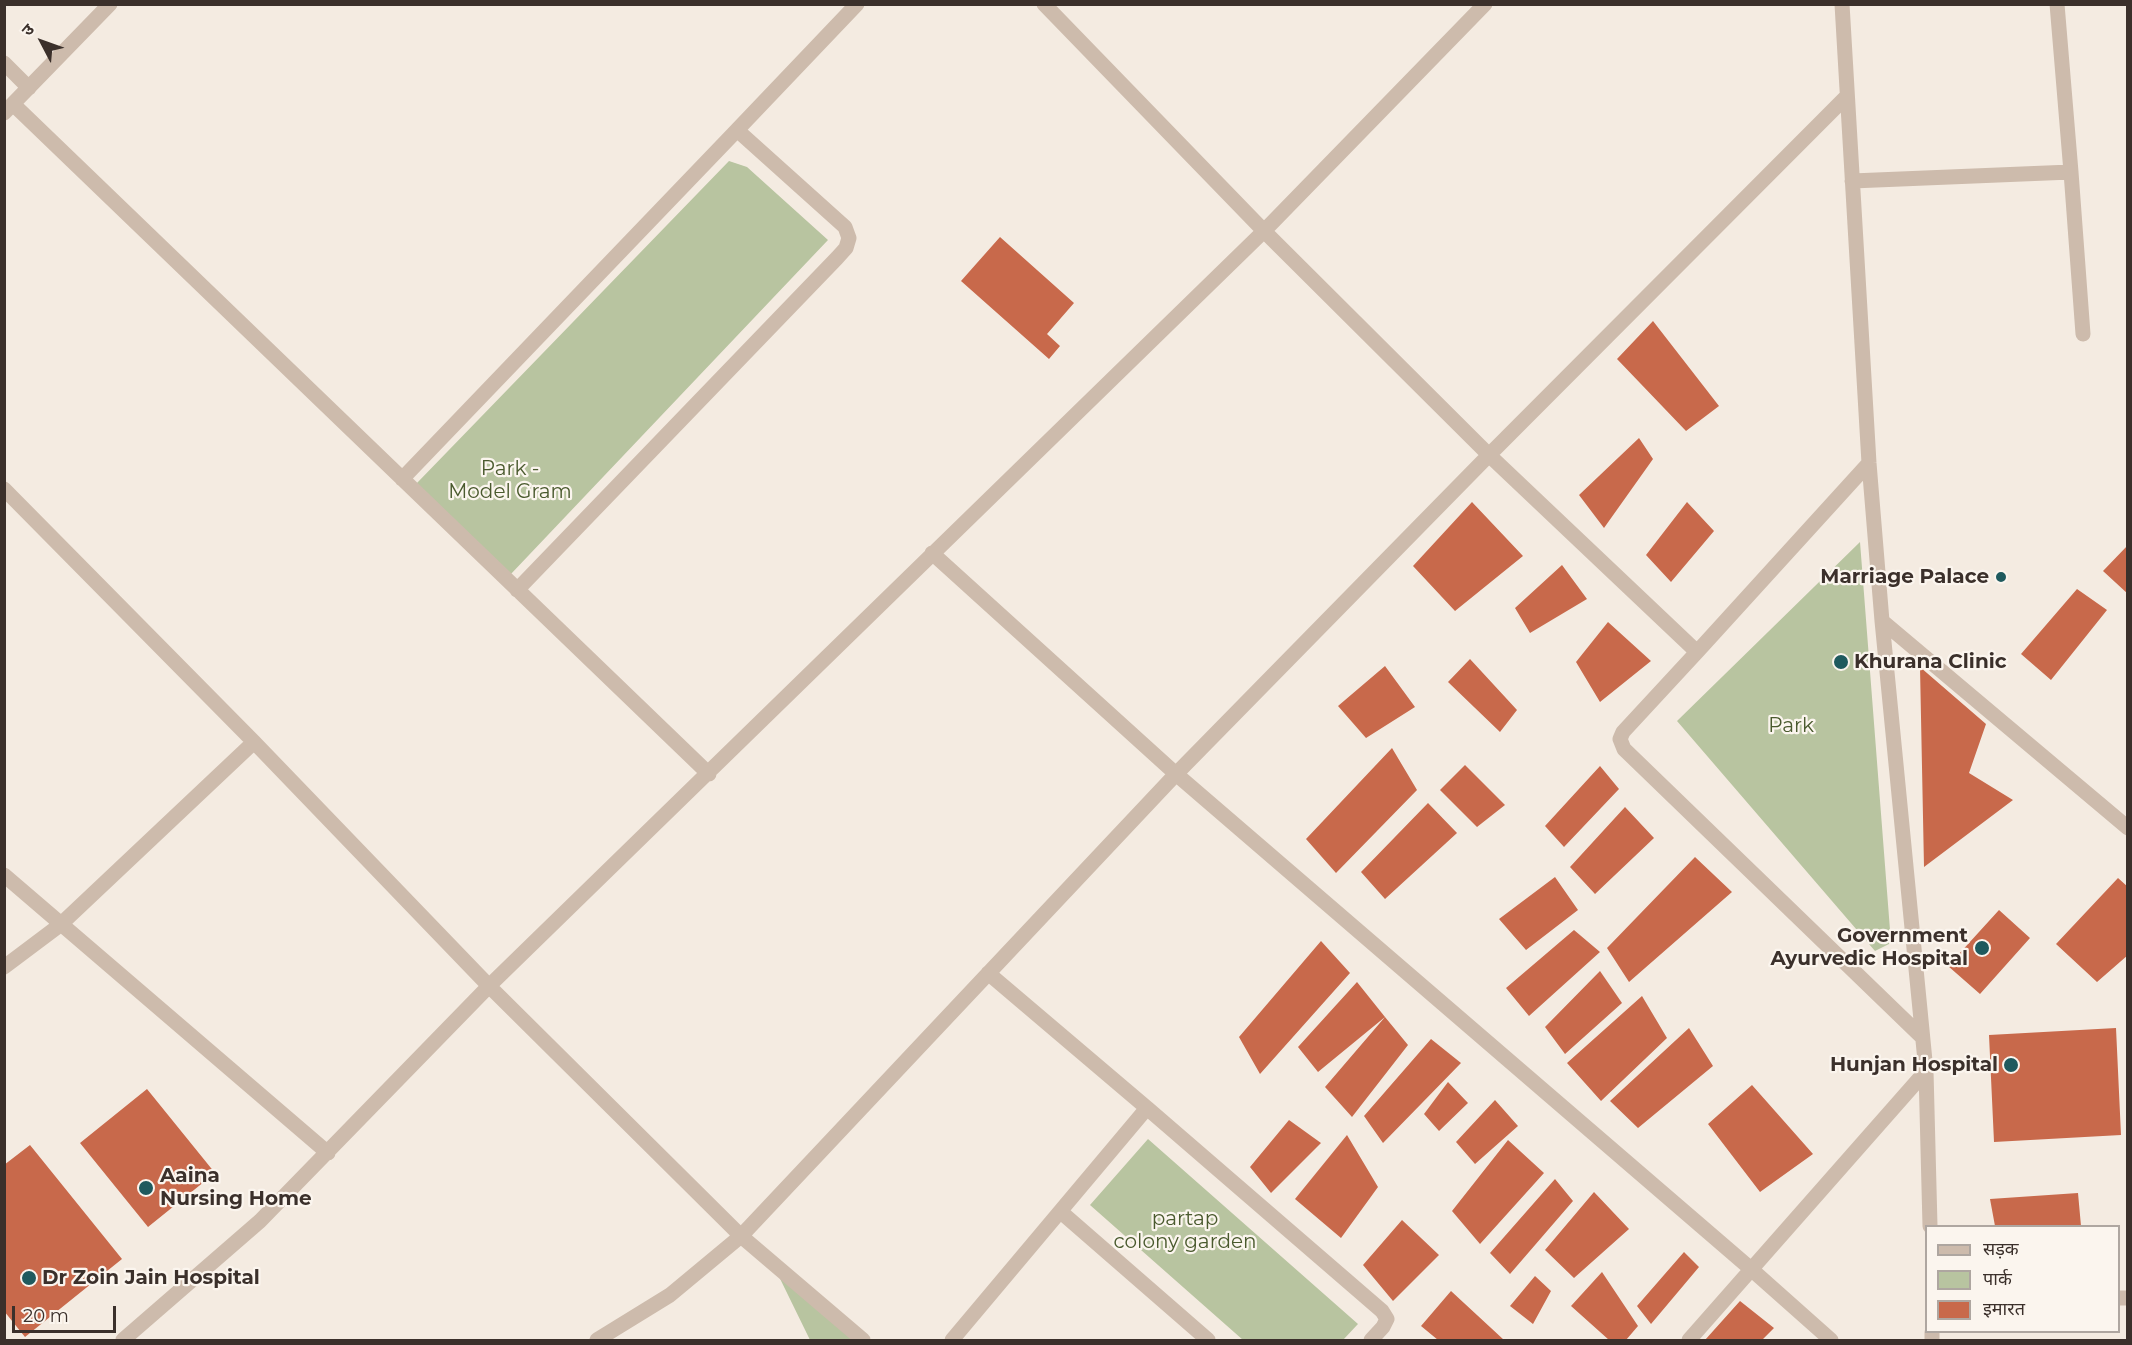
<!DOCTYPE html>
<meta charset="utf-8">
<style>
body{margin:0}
#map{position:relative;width:2132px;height:1345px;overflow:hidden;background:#f4ebe1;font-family:Montserrat,"Noto Sans Devanagari",sans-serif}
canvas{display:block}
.frame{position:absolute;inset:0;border:6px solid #3b302b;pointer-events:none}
.legend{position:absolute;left:1925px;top:1225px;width:195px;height:108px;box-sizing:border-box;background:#fbf5ee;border:2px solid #aea6a0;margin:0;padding:8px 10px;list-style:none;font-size:18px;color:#3b302b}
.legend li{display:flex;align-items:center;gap:12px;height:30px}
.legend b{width:30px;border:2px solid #aea6a0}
.north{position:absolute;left:12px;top:12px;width:60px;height:60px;-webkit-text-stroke:4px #fbf5ee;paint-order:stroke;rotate:311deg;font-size:16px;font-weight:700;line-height:24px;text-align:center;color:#3b302b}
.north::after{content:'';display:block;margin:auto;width:21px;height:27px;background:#3b302b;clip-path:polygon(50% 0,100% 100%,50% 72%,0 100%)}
.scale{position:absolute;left:12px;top:1306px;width:104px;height:27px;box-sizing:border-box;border:3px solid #3b302b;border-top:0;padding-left:8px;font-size:18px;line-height:21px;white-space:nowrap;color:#3b302b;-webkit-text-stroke:4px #fbf5ee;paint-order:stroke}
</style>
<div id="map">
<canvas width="2132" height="1345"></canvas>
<div class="frame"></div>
<ul class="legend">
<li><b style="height:8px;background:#cdbbac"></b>सड़क</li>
<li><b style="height:16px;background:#b8c4a0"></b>पार्क</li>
<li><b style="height:16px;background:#c8694b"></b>इमारत</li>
</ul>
<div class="north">उ</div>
<div class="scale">20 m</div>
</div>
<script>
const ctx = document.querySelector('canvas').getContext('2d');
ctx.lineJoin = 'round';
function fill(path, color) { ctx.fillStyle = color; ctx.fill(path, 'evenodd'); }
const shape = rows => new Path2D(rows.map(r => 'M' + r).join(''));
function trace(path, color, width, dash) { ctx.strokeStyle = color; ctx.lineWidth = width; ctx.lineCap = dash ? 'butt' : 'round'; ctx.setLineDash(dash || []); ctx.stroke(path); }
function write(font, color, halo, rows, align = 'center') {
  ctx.font = font + ' Montserrat,sans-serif'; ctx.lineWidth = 4.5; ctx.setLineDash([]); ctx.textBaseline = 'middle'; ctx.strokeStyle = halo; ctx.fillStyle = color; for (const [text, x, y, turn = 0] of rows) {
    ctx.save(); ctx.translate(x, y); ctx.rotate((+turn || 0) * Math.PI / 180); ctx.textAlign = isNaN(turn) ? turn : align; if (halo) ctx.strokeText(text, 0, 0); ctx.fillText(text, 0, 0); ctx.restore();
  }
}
fill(shape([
 [729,161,747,167,828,240,510,575,416,484],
 [1860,542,1891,943,1875,951,1677,721],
 [1148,1139,1358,1324,1343,1340,1243,1340,1090,1205],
 [766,1250,869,1340,810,1340]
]), '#b8c4a0');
fill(shape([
 [1000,237,1074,303,1047,334,1060,346,1049,359,961,281],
 [1653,321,1719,406,1686,431,1617,359],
 [1639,438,1653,459,1604,528,1579,495],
 [1472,502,1523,556,1455,611,1413,566],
 [1687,502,1714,531,1671,582,1646,555],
 [2128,545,2128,594,2103,571],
 [1562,565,1587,599,1530,633,1515,608],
 [2077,589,2107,610,2051,680,2021,654],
 [1608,622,1651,661,1600,702,1576,662],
 [1470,659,1517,710,1500,732,1448,682],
 [1385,666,1415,707,1366,738,1338,706],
 [1920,667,1986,724,1969,773,2013,800,1924,867],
 [1392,748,1417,790,1336,873,1306,839],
 [1465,765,1505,805,1477,827,1440,790],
 [1600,766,1619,789,1564,847,1545,826],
 [1428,803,1457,833,1385,899,1361,872],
 [1625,807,1654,838,1595,894,1570,867],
 [1695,857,1732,892,1629,982,1607,948],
 [1555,877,1578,910,1526,950,1499,919],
 [2118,878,2128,887,2128,955,2097,982,2056,944],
 [1999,910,2030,938,1980,994,1948,966],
 [1574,930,1600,952,1529,1016,1506,988],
 [1321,941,1350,973,1260,1074,1239,1037],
 [1600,971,1622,1003,1565,1054,1545,1027],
 [1357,982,1385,1017,1318,1072,1298,1047],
 [1642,996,1667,1038,1601,1101,1567,1063],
 [1385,1017,1408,1045,1352,1117,1325,1087],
 [1689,1028,1713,1066,1638,1128,1610,1101],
 [2116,1028,2121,1135,1994,1142,1989,1035],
 [1431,1039,1461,1063,1383,1143,1364,1116],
 [1448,1082,1468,1103,1439,1131,1424,1114],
 [1752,1085,1813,1154,1760,1192,1708,1124],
 [147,1089,215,1173,148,1227,80,1143],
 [1495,1100,1518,1126,1475,1164,1456,1142],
 [1289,1120,1321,1143,1271,1193,1250,1167],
 [1347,1135,1378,1187,1341,1238,1295,1199],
 [1508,1140,1544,1173,1480,1244,1452,1211],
 [30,1145,122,1259,25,1337,4,1311,4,1165],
 [1555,1179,1573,1201,1510,1274,1490,1253],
 [1594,1192,1629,1229,1574,1278,1545,1250],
 [2078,1193,2081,1226,1995,1226,1990,1199],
 [1402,1220,1439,1255,1393,1301,1363,1265],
 [1684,1252,1699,1267,1651,1324,1637,1306],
 [1602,1272,1638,1326,1626,1340,1609,1340,1571,1306],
 [1535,1276,1551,1291,1533,1324,1510,1306],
 [1451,1291,1504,1340,1438,1340,1421,1326],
 [1740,1301,1774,1328,1762,1340,1705,1340]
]), '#c8694b');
trace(shape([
 [1044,4,1264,231,1489,455,1697,652,1623,732,1620,739,1624,749,1922,1037],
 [1842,4,1869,463,1882,621,1926,1071,1930,1226],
 [4,63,29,88],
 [13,104,709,774],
 [4,113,110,4],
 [737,130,857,4],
 [2071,172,2083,334],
 [1852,181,2071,172,2057,4],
 [402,479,737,130,845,227,849,238,846,248,837,258,517,590],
 [4,489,254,742,489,986,741,1236,863,1340],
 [932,553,1176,774,1751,1269,1831,1340],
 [1882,621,2128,828],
 [1697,652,1869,463],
 [4,875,328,1153],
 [4,967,60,925,254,742],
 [1147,1108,1382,1311,1387,1319,1383,1327,1371,1340],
 [1061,1212,1208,1340],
 [2118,1298,2128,1298],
 [123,1340,260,1221,489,986,1264,231,1485,4],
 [597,1340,670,1295,741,1236,1176,774,1489,455,1847,96],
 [952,1340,1147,1108,988,973],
 [1689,1340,1926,1071],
 [1932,1340,1932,1332]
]), '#cdbbac', 15);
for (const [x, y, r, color] of [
 [2001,577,6,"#1f5a5e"],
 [1841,662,8,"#1f5a5e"],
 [1982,948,8,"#1f5a5e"],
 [2011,1065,8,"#1f5a5e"],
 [146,1188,8,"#1f5a5e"],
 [29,1278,8,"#1f5a5e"]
]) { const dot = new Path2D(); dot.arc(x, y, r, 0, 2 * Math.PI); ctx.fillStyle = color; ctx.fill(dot); trace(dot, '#fbf5ee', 2); }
write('20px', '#4a5a2e', '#fbf5ee', [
 ["Park -",510,469],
 ["Model Gram",510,492],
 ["Park",1791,726],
 ["partap",1185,1219],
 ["colony garden",1185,1242]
]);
write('bold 20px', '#3b302b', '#fbf5ee', [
 ["Marriage Palace",1989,577],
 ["Khurana Clinic",1854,662,"left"],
 ["Government",1968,936],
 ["Ayurvedic Hospital",1968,959],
 ["Hunjan Hospital",1998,1065],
 ["Aaina",160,1176,"left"],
 ["Nursing Home",160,1199,"left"],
 ["Dr Zoin Jain Hospital",42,1278,"left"]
], 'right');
</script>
